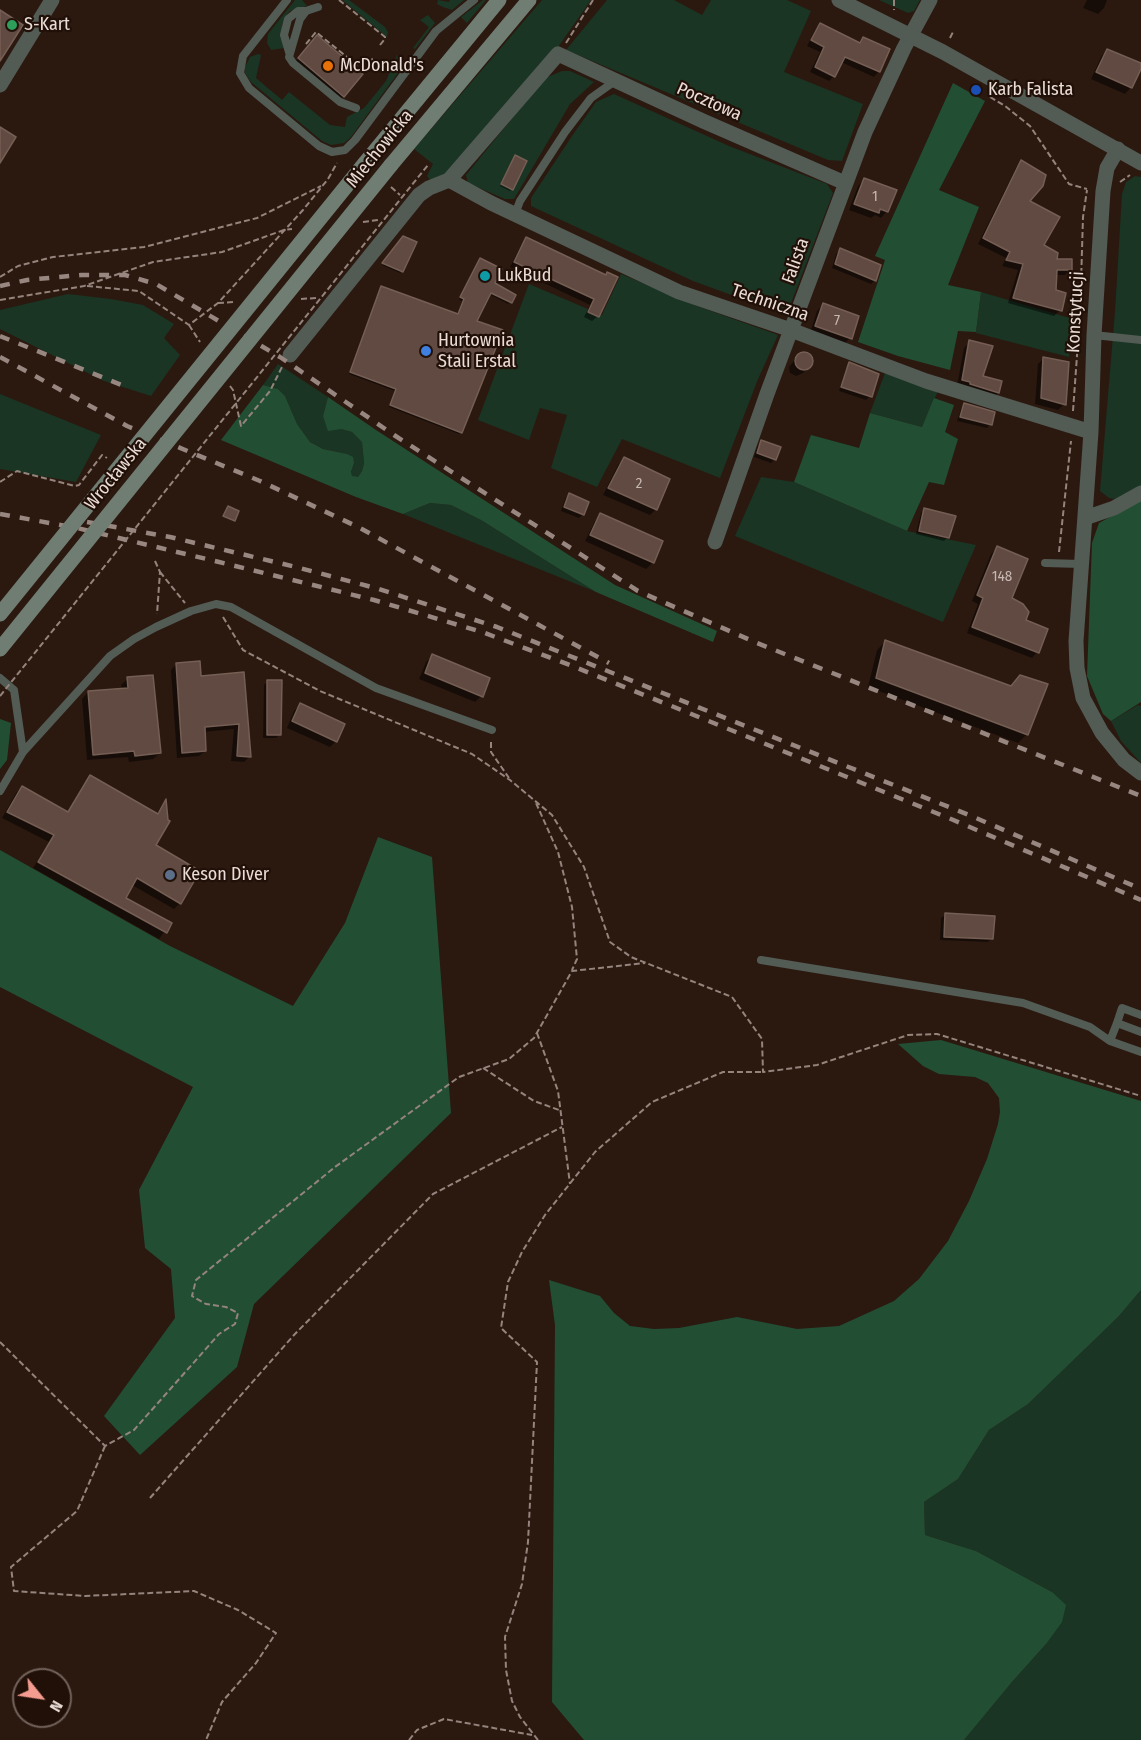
<!DOCTYPE html>
<meta charset="utf-8">
<style>
body{margin:0}
#map{position:relative;width:1141px;height:1740px;overflow:hidden;background:#2b1910;font-family:"Fira Sans Condensed",sans-serif}
canvas{display:block}
.north{position:absolute;left:12px;top:1668px;width:60px;height:60px;box-sizing:border-box;background:#211008;border:2px solid #71625a;border-radius:50%;rotate:120deg;font-size:16px;font-weight:700;line-height:24px;text-align:center;color:#eadcd6}
.north::after{content:'';display:block;margin:auto;width:21px;height:27px;background:#f59c91;clip-path:polygon(50% 0,100% 100%,50% 72%,0 100%)}
</style>
<div id="map">
<canvas width="1141" height="1740"></canvas>
<div class="north">N</div>
</div>
<script>
const ctx = document.querySelector('canvas').getContext('2d');
ctx.lineJoin = 'round';
function fill(path, color) { ctx.fillStyle = color; ctx.fill(path, 'evenodd'); }
const shape = rows => new Path2D(rows.map(r => 'M' + r).join(''));
function trace(path, color, width, dash) { ctx.strokeStyle = color; ctx.lineWidth = width; ctx.lineCap = dash ? 'butt' : 'round'; ctx.setLineDash(dash || []); ctx.stroke(path); }
function write(font, color, halo, rows, align = 'center') {
  ctx.font = font + ' "Fira Sans Condensed",sans-serif'; ctx.lineWidth = 4.5; ctx.setLineDash([]); ctx.textBaseline = 'middle'; ctx.strokeStyle = halo; ctx.fillStyle = color; for (const [text, x, y, turn = 0] of rows) {
    ctx.save(); ctx.translate(x, y); ctx.rotate((+turn || 0) * Math.PI / 180); ctx.textAlign = isNaN(turn) ? turn : align; if (halo) ctx.strokeText(text, 0, 0); ctx.fillText(text, 0, 0); ctx.restore();
  }
}
fill(shape([
 [295,0,302,0,307,6,290,11,287,14,282,25,284,48,271,50,267,43,268,34],
 [342,0,349,0,385,27,388,32,387,37],
 [438,0,449,2,450,0,464,0,452,10,443,7,437,4],
 [483,0,486,0,467,23,461,17],
 [542,0,591,0,556,50,457,168,432,182,427,176,433,164,414,149],
 [607,0,674,0,702,15,711,0,787,0,811,11,784,72,863,104,842,161,828,160,566,50],
 [879,0,920,0,914,11,908,13],
 [428,15,435,23,415,49,413,48,429,27,420,20],
 [258,54,261,55,256,78,282,100,289,92,330,125,345,127,347,117,364,108,386,81,397,55,406,62,351,137,344,143,331,145,322,141,251,82,245,73,245,67,250,57],
 [562,71,570,71,594,82,570,104,514,199,505,199,468,183,466,175,545,78],
 [614,94,729,146,827,184,833,193,788,311,781,313,693,281,531,206,531,198,572,136,596,102],
 [1135,176,1141,177,1141,488,1121,500,1109,498,1100,491,1115,312,1122,194,1126,182],
 [621,274,697,306,778,335,758,379,720,478,622,439,597,487,551,468,567,415,540,408,529,440,478,420,529,284,602,315],
 [981,292,1073,319,1069,357,976,333],
 [68,294,111,299,143,305,174,324,164,338,180,355,151,396,104,381,0,329,0,310],
 [278,364,328,397,323,416,341,429,352,432,362,442,364,463,362,471,358,477,352,477,351,473,354,463,346,454,323,449,310,442,297,424,285,396,278,389,263,385],
 [885,373,938,391,922,427,870,413],
 [0,394,101,435,76,482,0,469],
 [761,477,794,482,907,531,976,545,943,622,735,536],
 [430,503,451,505,481,520,596,592,403,514],
 [1138,705,1141,706,1141,763,1121,741,1111,721],
 [1141,1290,1141,1740,964,1740,1012,1682,1046,1644,1052,1592,976,1551,925,1535,924,1502,958,1479,989,1430,1028,1404,1118,1317]
]), '#1a3524');
fill(shape([
 [953,83,985,101,939,190,979,207,948,285,981,292,976,332,958,331,950,370,898,356,858,342,885,260,875,256],
 [263,385,278,389,285,396,297,424,310,442,323,449,347,454,353,457,354,463,351,472,352,476,358,477,362,471,364,463,362,442,352,432,341,429,328,431,323,416,328,397,376,430,615,585,717,631,713,642,596,592,481,520,451,505,430,503,403,514,356,497,221,440],
 [934,398,954,405,945,432,958,439,944,485,929,482,907,531,794,482,811,435,859,448,870,413,922,427],
 [1141,500,1141,702,1111,721,1103,714,1087,676,1092,543,1099,523],
 [0,719,11,723,7,760,0,769],
 [378,837,432,857,451,1113,254,1304,237,1367,140,1455,104,1416,175,1318,171,1269,145,1248,139,1190,193,1087,0,987,0,850,170,946,293,1006,345,923],
 [941,1040,1141,1101,1141,1290,1118,1317,1028,1404,989,1430,958,1479,924,1502,925,1535,976,1551,1052,1592,1066,1605,1062,1622,1046,1644,1012,1682,964,1740,584,1740,552,1702,555,1325,549,1280,600,1296,614,1313,630,1326,654,1329,679,1328,737,1317,797,1329,839,1326,894,1301,919,1279,948,1241,969,1201,987,1159,998,1124,1000,1112,999,1098,988,1083,975,1077,939,1074,923,1066,898,1044]
]), '#224f34');
fill(shape([
 [1087,0,1107,0,1104,8,1098,14,1083,8],
 [820,25,858,44,864,39,879,71,874,77,841,62,834,76,829,81,810,72,820,52,807,46,815,30],
 [311,43,343,96,337,102,293,65],
 [1107,50,1141,65,1131,87,1125,94,1091,79,1101,57],
 [513,159,525,162,510,191,500,186],
 [1021,162,1028,202,1042,246,1056,260,1070,269,1065,275,1055,275,1055,291,1060,310,1054,316,1008,303,1018,270,1002,266,1006,258,978,244,1016,168],
 [864,180,887,211,881,218,875,215,871,218,849,210,858,186],
 [404,238,402,271,400,273,382,265],
 [526,239,605,277,598,316,592,321,584,317,590,305,510,267,521,245],
 [840,250,875,280,871,284,832,268,836,254],
 [480,260,493,284,511,302,508,304,489,294,475,322,461,432,459,434,389,407,395,391,349,374,381,288,457,315,463,301,459,300],
 [823,305,850,338,844,344,810,333,817,311],
 [970,342,981,377,1000,382,998,393,992,399,957,386,964,348],
 [806,354,811,359,809,367,803,373,796,376,790,373,789,367,793,362,799,355],
 [1044,358,1064,404,1058,410,1035,404,1038,364],
 [850,364,877,375,870,396,866,400,839,391,846,368],
 [965,405,990,424,987,428,957,421,961,409],
 [762,441,775,459,771,463,754,457,758,445],
 [624,459,656,509,650,515,603,495,618,465],
 [569,495,583,514,579,518,561,511,565,499],
 [925,509,948,537,944,541,916,534,921,513],
 [601,515,661,541,653,562,646,569,585,541,595,521],
 [997,548,1011,598,1024,621,1046,630,1037,652,1032,658,967,633,978,604,972,601,991,554],
 [886,641,1010,687,1027,734,1018,743,868,687,877,650],
 [432,656,481,696,475,702,419,679,426,662],
 [177,664,199,678,242,674,250,756,244,762,231,761,234,729,203,732,205,751,199,756,177,758,171,670],
 [127,679,160,753,153,759,129,762,128,757,87,760,82,699,88,692,122,690,121,685],
 [268,681,280,734,276,738,263,738,264,685],
 [300,705,336,741,330,747,287,728,294,711],
 [90,777,156,815,165,803,154,845,180,903,174,909,132,885,124,898,170,924,159,939,33,868,49,842,2,818,16,793,22,787,67,813,84,783],
 [945,915,992,938,988,942,940,940,941,918]
]), '#0007');
const building = shape([
 [0,10,23,25,0,61,0,10],
 [820,23,860,43,863,37,890,49,880,72,845,57,835,77,815,67,824,47,811,40,820,23],
 [317,35,363,74,344,97,298,58,317,35],
 [1107,49,1141,63,1141,69,1132,88,1096,72,1107,49],
 [0,127,16,137,0,163,0,127],
 [515,155,527,161,513,190,501,184,515,155],
 [1021,160,1046,175,1043,186,1030,201,1060,217,1044,245,1058,253,1057,259,1072,259,1072,270,1057,270,1056,290,1066,293,1062,311,1013,298,1023,264,1006,260,1010,252,983,238,1021,160],
 [864,178,897,190,888,212,880,209,879,213,854,204,864,178],
 [403,236,417,242,403,272,382,263,403,236],
 [526,237,606,275,607,272,618,277,599,317,588,312,594,299,514,262,526,237],
 [840,248,881,265,876,281,835,264,840,248],
 [480,258,502,269,495,283,516,295,512,303,491,293,477,321,503,330,462,433,390,405,396,389,350,372,381,286,458,314,464,299,460,297,480,258],
 [823,303,859,316,852,339,815,326,823,303],
 [969,340,993,346,983,376,1002,381,999,393,970,384,970,382,962,380,969,340],
 '795 361a9 9 0 1 1 18 0a9 9 0 1 1-18 0Z',
 [1043,357,1069,362,1066,405,1041,398,1043,357],
 [849,362,879,374,872,397,841,387,849,362],
 [964,403,995,412,992,425,960,417,964,403],
 [761,440,781,447,776,460,757,453,761,440],
 [624,457,670,479,657,510,608,488,624,457],
 [569,493,589,502,584,515,564,507,569,493],
 [228,506,239,511,235,521,223,516,228,506],
 [924,508,956,516,949,538,919,531,924,508],
 [600,513,663,541,654,563,590,535,600,513],
 [997,546,1028,559,1012,598,1023,604,1029,612,1026,620,1048,629,1039,653,972,627,983,598,977,595,997,546],
 [885,640,1011,686,1020,675,1048,684,1028,735,876,678,885,640],
 [432,654,490,678,483,697,425,673,432,654],
 [200,661,201,676,244,672,251,757,237,756,239,724,205,727,206,751,182,753,176,663,200,661],
 [153,675,161,753,135,756,134,751,93,755,88,691,128,688,127,677,153,675],
 [267,680,282,680,281,735,267,735,267,680],
 [300,703,345,724,337,742,292,721,300,703],
 [90,775,158,814,166,799,168,820,170,821,156,845,200,871,181,904,137,878,126,898,172,923,167,933,38,862,54,835,7,812,22,786,68,812,90,775],
 [945,913,995,916,993,939,944,937,945,913]
]);
fill(building, '#604a41');
trace(building, '#755e54', 1.5);
trace(shape([
 [339,0,385,37,385,41],
 [894,0,894,10],
 [950,38,954,30],
 [566,43,593,0],
 [306,44,316,32,358,66,373,59],
 [380,45,384,40],
 [990,97,1005,106,1030,126,1069,184,1087,189],
 [1120,182,1130,175],
 [391,187,400,195],
 [363,222,378,220],
 [0,277,18,266,53,257,144,247,257,218,321,186],
 [1081,283,1083,217,1087,190],
 [87,286,139,291,189,325,218,303,303,210,328,179,337,163],
 [301,299,316,298],
 [0,300,84,286,153,262,222,252,284,230,292,229],
 [218,303,235,302],
 [189,325,200,342],
 [230,386,233,390,241,426,270,391,282,367],
 [1073,411,1078,342],
 [0,482,17,471,75,486,79,485,102,455,107,458],
 [1059,552,1071,441],
 [155,561,160,572,157,614],
 [160,572,185,603],
 [223,617,243,650,320,691,472,754,510,780,552,815,584,867,610,942,631,957,732,997,762,1039,763,1072,817,1065,908,1035,937,1034,1141,1096],
 [491,742,491,752,509,778],
 [536,803,558,852,572,907,577,959,572,970],
 [537,1033,558,1091,570,1184],
 [483,1068,534,1101,559,1110],
 [0,1342,105,1446,134,1430,219,1334,235,1324,238,1313,226,1307,206,1304,192,1296,196,1280,335,1167,459,1077,509,1059,534,1038,572,971,645,963],
 [105,1446,77,1511,11,1567,14,1591,85,1596,194,1591,238,1610,276,1633,256,1663,222,1702,206,1740],
 [150,1498,294,1335,433,1194,562,1127],
 [409,1740,417,1730,444,1719,532,1735],
 [538,1740,520,1717,512,1701,506,1670,505,1637,522,1584,528,1542,537,1362,501,1328,508,1282,522,1252,545,1215,595,1152,652,1102,723,1072,763,1072]
]), '#94847c', 2, [6, 3]);
trace(shape([
 [287,0,243,56,240,73,249,88,319,146,332,152,345,150,355,140,436,31,474,0],
 [318,7,306,11,300,19,289,57,293,63,340,102,356,108],
 [289,52,284,35,288,19,298,11,306,11],
 [515,214,520,201,565,132,591,98,615,81],
 [1094,335,1141,340],
 [1045,563,1081,564],
 [0,678,14,690,23,752],
 [0,791,23,752,110,656,134,639,156,627,191,611,216,604,231,607,376,688,492,730],
 [761,960,1023,1003,1090,1027,1110,1041],
 [1117,1023,1122,1008,1141,1015],
 [1141,1032,1117,1023,1110,1041,1141,1052]
]), '#525b54', 8);
trace(shape([
 [0,85,52,0],
 [1118,149,1107,168,1103,191,1094,335,1091,432,1076,641,1077,668,1083,698,1102,733,1124,760,1141,773],
 [449,180,491,203,679,292,791,330,926,381,1091,432],
 [290,355,419,195,429,188,449,180,558,54,703,121,845,183],
 [1085,518,1114,508,1141,493],
 [715,542,767,394,865,132,904,48,930,0]
]), '#525b54', 15);
trace(shape([
 [839,0,943,52,1141,163]
]), '#525b54', 15);
trace(shape([
 [365,163,499,0],
 [391,165,529,0]
]), '#6f7d73', 15);
trace(shape([
 [0,286,27,280,81,275,125,275,156,284,280,357,394,435,638,591,757,643,1141,796],
 [0,336,124,386],
 [0,357,127,426,260,481,358,527,609,663],
 [0,514,77,528,219,562,374,600,482,632,570,665,951,819,1141,900],
 [87,522,170,537,296,567,379,589,497,627,969,815,1141,889]
]), '#978780', 4.5, [10, 10]);
trace(shape([
 [0,696,428,165]
]), '#94847c', 2, [6, 3]);
trace(shape([
 [0,614,365,163],
 [0,649,391,165]
]), '#6f7d73', 15);
for (const [x, y, r, color] of [
 [12,25,6,"#2e9e5b"],
 [328,66,6,"#e8710a"],
 [976,90,6,"#1a4fb4"],
 [485,276,6,"#0f9aa8"],
 [426,351,6,"#3f7fe0"],
 [170,875,6,"#5c6f8a"]
]) { const dot = new Path2D(); dot.arc(x, y, r, 0, 2 * Math.PI); ctx.fillStyle = color; ctx.fill(dot); trace(dot, '#211008', 2); }
write('15px', '#c8b8b1', null, [
 ["1",875,197],
 ["7",837,321],
 ["2",639,484],
 ["148",1002,577]
]);
write('18px', '#eadcd6', '#211008', [
 ["S-Kart",24,25],
 ["McDonald's",340,66],
 ["Karb Falista",988,90],
 ["LukBud",497,276],
 ["Hurtownia",438,341],
 ["Stali Erstal",438,362],
 ["Keson Diver",182,875]
], 'left');
write('18px', '#eadcd6', '#211008', [
 ["Pocztowa",709,102,24],
 ["Miechowicka",380,149,-51],
 ["Falista",796,261,-70],
 ["Techniczna",770,303,19],
 ["Konstytucji",1076,312,-87],
 ["Wrocławska",116,474,-51]
]);
</script>
